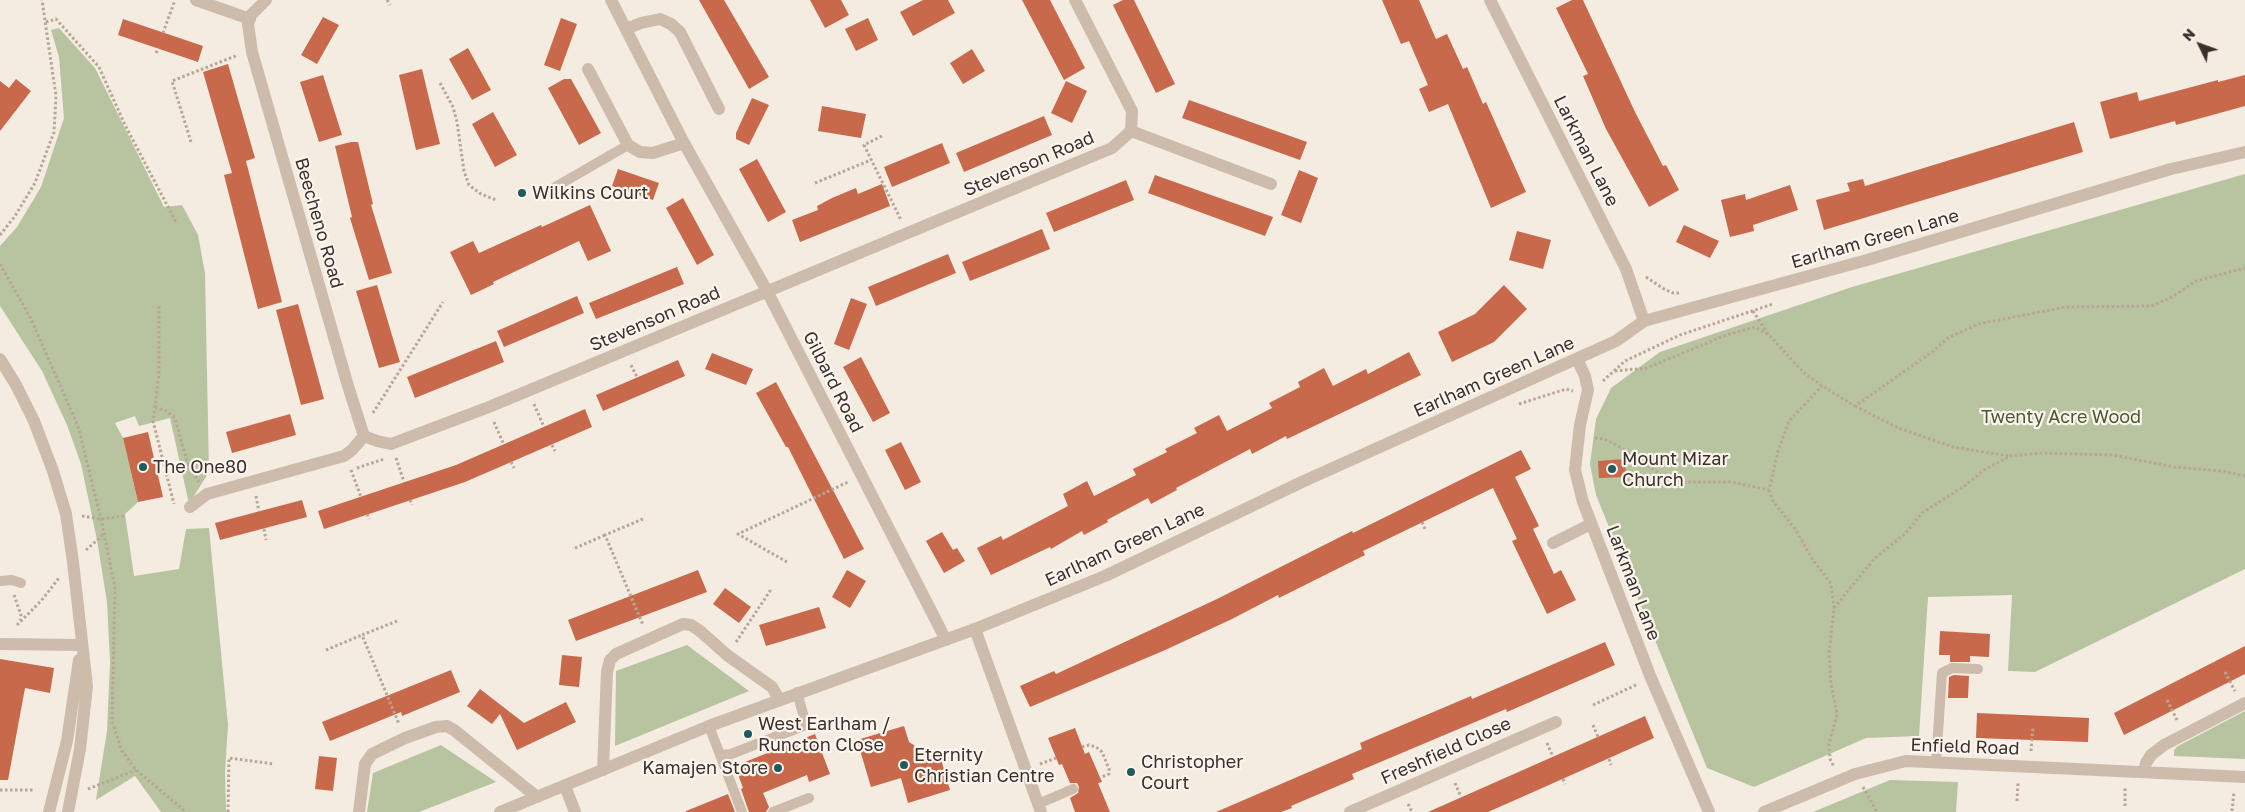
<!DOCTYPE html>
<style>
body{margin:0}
#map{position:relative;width:2245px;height:812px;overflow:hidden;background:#f4ebe1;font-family:"Golos Text",sans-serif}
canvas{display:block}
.north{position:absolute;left:2175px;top:20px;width:50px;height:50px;-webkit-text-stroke:4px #fbf5ee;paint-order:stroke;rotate:312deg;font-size:14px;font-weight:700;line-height:20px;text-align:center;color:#3b302b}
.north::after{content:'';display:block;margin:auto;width:18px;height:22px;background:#3b302b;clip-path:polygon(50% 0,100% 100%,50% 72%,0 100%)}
</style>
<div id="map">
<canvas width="2245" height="812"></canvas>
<div class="north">N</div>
</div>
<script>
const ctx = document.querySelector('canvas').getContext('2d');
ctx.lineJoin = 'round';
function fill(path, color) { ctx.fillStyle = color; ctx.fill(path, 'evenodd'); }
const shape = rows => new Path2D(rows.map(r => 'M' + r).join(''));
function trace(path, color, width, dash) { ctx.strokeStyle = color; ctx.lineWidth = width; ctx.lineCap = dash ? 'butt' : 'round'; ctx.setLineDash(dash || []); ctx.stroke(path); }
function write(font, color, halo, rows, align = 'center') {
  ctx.font = font + ' "Golos Text",sans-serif'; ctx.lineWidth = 4.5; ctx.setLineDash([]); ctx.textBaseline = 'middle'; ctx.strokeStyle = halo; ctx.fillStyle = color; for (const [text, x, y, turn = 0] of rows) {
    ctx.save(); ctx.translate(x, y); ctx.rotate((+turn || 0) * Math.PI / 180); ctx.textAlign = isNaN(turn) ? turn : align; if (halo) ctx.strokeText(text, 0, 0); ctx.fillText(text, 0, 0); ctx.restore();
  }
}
fill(shape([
 [59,28,95,68,164,207,182,205,198,235,205,273,209,472,189,504,170,418,139,426,135,416,115,423,123,438,138,502,125,514,134,576,179,569,186,529,209,528,228,725,225,772,226,812,161,812,135,776,96,800,107,731,110,662,107,602,97,540,81,464,67,425,42,371,0,306,0,246,17,227,41,187,64,118,59,57,51,30],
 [2245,174,2245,569,2035,672,2008,671,2012,595,1928,597,1919,736,1866,738,1754,787,1707,768,1596,495,1590,464,1596,419,1611,388,1660,352,1852,287],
 [687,645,749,691,615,746,616,671],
 [2245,711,2245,759,2174,756,2174,750,2178,746],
 [441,745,496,782,419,812,367,812,373,773],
 [1890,780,1958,782,1956,812,1813,812]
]), '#b8c4a0');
fill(shape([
 [699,0,724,0,769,77,749,89],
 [810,0,841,0,849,15,825,28],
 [923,0,948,0,955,13,913,36,900,12],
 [1022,0,1050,0,1085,68,1064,80],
 [1123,0,1134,0,1175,84,1156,93,1113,5],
 [1382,0,1419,0,1436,39,1447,34,1463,69,1467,67,1483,104,1486,102,1526,192,1491,208,1448,104,1429,112,1419,89,1428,85,1409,41,1401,44],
 [1572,0,1583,0,1635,112,1663,166,1666,165,1679,190,1649,207,1606,129,1583,76,1588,74,1556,8],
 [323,17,339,25,317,64,301,55],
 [561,18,577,24,560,71,544,65],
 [868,18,878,40,856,51,845,29],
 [123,19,203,46,198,62,118,35],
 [468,48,491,90,472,100,449,59],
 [972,49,985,71,963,84,950,63],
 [228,64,255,158,246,161,282,302,258,309,224,175,232,173,203,72],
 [422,69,440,144,416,150,399,75],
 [323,75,342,135,319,142,300,82],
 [2245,75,2245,106,2176,125,2175,121,2110,139,2100,102,2137,92,2139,101,2218,80,2218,82],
 [16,79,31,91,0,131,0,81,9,88],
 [564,79,571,79,601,133,579,145,548,88],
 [1066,81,1087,91,1072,123,1051,113],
 [752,98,769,105,749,145,736,139,736,133],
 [1189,100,1307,142,1300,160,1182,118],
 [822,106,866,114,861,138,818,131],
 [493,112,517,155,495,167,472,124],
 [1044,116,1052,135,964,172,956,153],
 [2074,122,2083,152,1824,230,1816,200,1850,191,1847,183,1863,179,1865,186],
 [351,142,358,142,373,204,371,205,392,273,369,280,350,218,352,217,335,146],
 [942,143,950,163,892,187,884,167],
 [757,159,786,212,768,222,739,169],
 [618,169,659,183,653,200,612,186],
 [1299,170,1318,178,1301,223,1281,215],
 [1155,175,1273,217,1265,236,1148,193],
 [1126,180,1134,200,1054,232,1046,213],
 [882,184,890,206,800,242,792,220,818,210,817,206,832,198,856,188,858,194],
 [1790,185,1798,210,1753,225,1754,231,1730,237,1721,200,1745,194,1746,200],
 [683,198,714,255,697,265,666,208],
 [590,205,611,251,588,261,579,241,493,282,494,284,471,295,450,252,473,241,479,253,541,225,542,227],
 [1684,225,1719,241,1710,258,1676,242],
 [1042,229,1050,249,970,281,962,262],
 [1517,231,1551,240,1543,269,1509,260],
 [948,254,956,273,876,306,868,287],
 [677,267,684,284,596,319,589,303],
 [377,285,400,362,379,368,356,291],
 [1504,285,1527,309,1494,342,1452,362,1438,332,1475,314],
 [577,296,584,313,504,347,497,331],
 [851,298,867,304,849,350,834,344],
 [298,304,324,399,301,405,276,310],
 [496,341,504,362,415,398,407,377],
 [1409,352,1421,375,1287,439,1286,436,1252,454,1250,449,1176,488,1177,490,1151,504,1148,498,1107,520,1108,522,1084,535,1082,531,1051,549,1050,547,991,575,977,548,1001,536,1003,540,1068,506,1063,494,1087,481,1094,496,1136,475,1133,469,1167,452,1165,449,1197,433,1194,428,1219,415,1227,431,1272,408,1269,403,1300,387,1298,382,1324,368,1333,386,1366,369,1368,374],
 [712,353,753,369,746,385,705,369],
 [861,357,890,413,873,422,843,367],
 [678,360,685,376,603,411,596,395],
 [776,382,864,549,844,559,788,447,786,447,756,393],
 [585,409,592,427,465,482,324,529,318,511,456,465],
 [290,414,296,435,232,453,226,432],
 [148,432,163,497,138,502,123,438],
 [901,442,921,482,905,490,885,450],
 [1521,450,1531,469,1515,477,1539,526,1533,529,1554,574,1561,570,1576,600,1547,614,1512,541,1517,539,1493,488,1363,551,1365,555,1279,598,1278,595,1232,619,1163,651,1030,707,1020,686,1054,671,1056,674,1217,599,1352,531,1353,533],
 [1625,459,1626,477,1599,478,1598,461],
 [302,500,307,517,220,540,215,523],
 [942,532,953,550,957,548,965,561,944,573,926,541],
 [698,570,707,592,576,641,568,620],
 [847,570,866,581,850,608,832,597],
 [725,588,751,607,739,623,713,604],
 [819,607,826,628,766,646,759,625],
 [1940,631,1990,634,1989,657,1970,656,1970,662,1950,662,1950,655,1939,655],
 [1605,642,1615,665,1507,712,1506,709,1352,774,1354,779,1291,806,1292,808,1281,812,1216,812,1362,749,1360,743,1471,696,1472,699],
 [2245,646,2245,674,2124,735,2114,713],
 [562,655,582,657,579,687,559,685],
 [0,659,54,668,50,693,25,688,8,780,0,780],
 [451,670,460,692,402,716,401,712,330,741,322,722],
 [1954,675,1969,676,1968,698,1948,698,1949,677],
 [480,689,524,723,566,702,576,722,517,750,500,714,492,724,467,706],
 [1977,713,2089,718,2088,742,1976,738],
 [1645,716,1654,738,1540,789,1488,812,1428,812],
 [904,726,909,742,926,753,938,749,950,790,908,803,901,778,871,787,857,740],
 [1075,728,1085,754,1089,752,1102,782,1098,783,1110,812,1075,812,1070,798,1078,793,1079,787,1077,783,1070,783,1062,764,1059,765,1048,738],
 [815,734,830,774,809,782,807,775,763,793,769,807,766,812,749,812,741,789,743,788,735,766],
 [319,756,337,758,333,791,315,789],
 [728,794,735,812,686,812,686,811]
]), '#c8694b');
trace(shape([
 [387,0,390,5],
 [46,22,56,19,99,67,125,125,177,224],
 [163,33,175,0],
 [156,53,158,49],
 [440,83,453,107,457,122,464,171,469,185,481,194,496,200],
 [882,136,864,145,901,220],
 [191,142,172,81,238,55],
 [815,183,871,160],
 [0,235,15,216,35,183,54,132,56,96,42,0],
 [0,264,31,319,78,426,101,519,115,588,112,721,122,751,136,770,186,812],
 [1646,277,1664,289,1673,293,1680,293],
 [159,306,159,374,153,421,174,504],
 [1753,311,1768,334,1803,372,1822,386,1855,406,1932,352,1948,338,1978,324,2066,307,2151,306,2172,297,2196,281,2245,268],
 [631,365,637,377],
 [1615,371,1647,368,1726,335,1755,327,1767,334],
 [1603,381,1625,361,1680,335,1773,304],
 [534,404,544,427],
 [1519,404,1566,389,1573,391],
 [1855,406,1896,427,1953,447,2009,456],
 [155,407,166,411,175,418,188,465,199,482],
 [373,413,443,302],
 [494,422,504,445],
 [1595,438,1604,439,1617,445,1663,476,1682,482,1731,482,1769,490,1778,451,1789,421,1822,386],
 [552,445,555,451],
 [396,458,404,482],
 [511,462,514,468],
 [357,468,384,459],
 [351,470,361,497],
 [1769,490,1773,501,1795,529,1813,560,1831,584,1834,608,1829,653,1831,684,1837,714,1829,744,1830,759,1834,767],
 [256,496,259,512],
 [410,500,412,505],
 [367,514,369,519],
 [82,516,101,519,125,516],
 [643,519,605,535,643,625],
 [1422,522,1425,529],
 [264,529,266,540],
 [575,548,605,535],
 [86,550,104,534],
 [787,562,738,534,848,482],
 [14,595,21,615,20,620],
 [1834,608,1875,558,1906,533,1922,513,1963,487,1984,470,2010,456,2041,453,2113,455,2174,467,2222,471,2245,476],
 [397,621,362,635,399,724],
 [17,625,41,601,59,578],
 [736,642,772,588],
 [326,650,362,635],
 [2225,672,2235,691],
 [2167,700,2177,720],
 [1593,705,1638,684],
 [1593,725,1598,737],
 [1547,743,1553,757],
 [1082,747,1089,745,1096,747,1102,752,1109,769,1109,774,1100,778],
 [2031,751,2033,727],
 [1609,759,1611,765],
 [1040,764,1056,758],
 [1563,779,1565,784],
 [1455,783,1461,797],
 [1863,787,1877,812],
 [88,789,136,770],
 [0,790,33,790],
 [2017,801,2018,782],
 [1408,804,1412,812],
 [2125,806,2125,787],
 [2232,811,2234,792],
 [228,812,229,758,274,764]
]), '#b9a596', 3, [2.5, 2.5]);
trace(shape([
 [550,190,628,145],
 [0,581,12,580,21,583],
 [709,726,742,812],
 [720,755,731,754,806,725,797,692],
 [1936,762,1942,673,1952,668,1978,669],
 [1038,804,1073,789],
 [773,812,809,798]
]), '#cdbbac', 10);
trace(shape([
 [196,0,250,19],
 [266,0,251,15,248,24,252,52,348,386,364,436],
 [611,0,684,143,767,291,946,640],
 [1490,0,1626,269,1644,321],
 [626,29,641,23,660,19,671,24,680,32,719,109],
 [588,69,628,145,640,152,653,153,684,143],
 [1131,131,1271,184],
 [0,359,16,385,34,421,53,471,66,514,73,562,87,686,80,749,68,812],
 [1577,359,1585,376,1588,390,1580,425,1575,470,1583,502,1651,678,1709,812],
 [190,507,207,494,344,456,352,450,364,436,377,441,391,444,489,407,1112,148,1131,131,1132,111,1075,0],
 [1553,543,1591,524],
 [975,629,1041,812],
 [0,644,81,645],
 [603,770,607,672,610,660,616,654,683,624,691,625,700,631,727,655,772,687,779,699],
 [2144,772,2146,763,2151,755,2164,745,2245,703],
 [565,786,575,812],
 [49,812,67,741,79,660],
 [359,812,365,764,372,754,405,738,436,727,447,726,454,730,537,797],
 [1350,812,1556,722],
 [1764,812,1855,774,1906,761,2245,777]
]), '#cdbbac', 12);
trace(shape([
 [500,812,709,726,975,629,1105,576,1304,481,1616,341,1644,321,1867,260,2171,169,2245,152]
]), '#cdbbac', 12);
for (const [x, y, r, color] of [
 [522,193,5,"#1f5a5e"],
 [143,467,5,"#1f5a5e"],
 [1612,469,5,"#1f5a5e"],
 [748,734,5,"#1f5a5e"],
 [904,765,5,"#1f5a5e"],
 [778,768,5,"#1f5a5e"],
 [1131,772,5,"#1f5a5e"]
]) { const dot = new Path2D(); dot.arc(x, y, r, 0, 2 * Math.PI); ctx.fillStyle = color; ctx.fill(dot); trace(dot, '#fbf5ee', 2); }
write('18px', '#3b302b', '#fbf5ee', [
 ["Larkman Lane",1586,151,63],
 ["Stevenson Road",1029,164,-23],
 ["Beecheno Road",319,223,74],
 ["Earlham Green Lane",1875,239,-16],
 ["Stevenson Road",655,319,-23],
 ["Earlham Green Lane",1494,377,-24],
 ["Gilbard Road",833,382,63],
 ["Earlham Green Lane",1125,545,-25],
 ["Larkman Lane",1633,583,69],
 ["Enfield Road",1965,747,2],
 ["Freshfield Close",1446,751,-24]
]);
write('18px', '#3b302b', '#fbf5ee', [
 ["Wilkins Court",532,193],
 ["Mount Mizar",1622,459],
 ["Church",1622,480],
 ["The One80",153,467],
 ["West Earlham /",758,724],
 ["Runcton Close",758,745],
 ["Eternity",914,755],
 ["Christian Centre",914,776],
 ["Christopher",1141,762],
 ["Court",1141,783],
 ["Kamajen Store",768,768,"right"]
], 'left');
write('18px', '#4a5a2e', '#fbf5ee', [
 ["Twenty Acre Wood",2061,417]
]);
</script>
